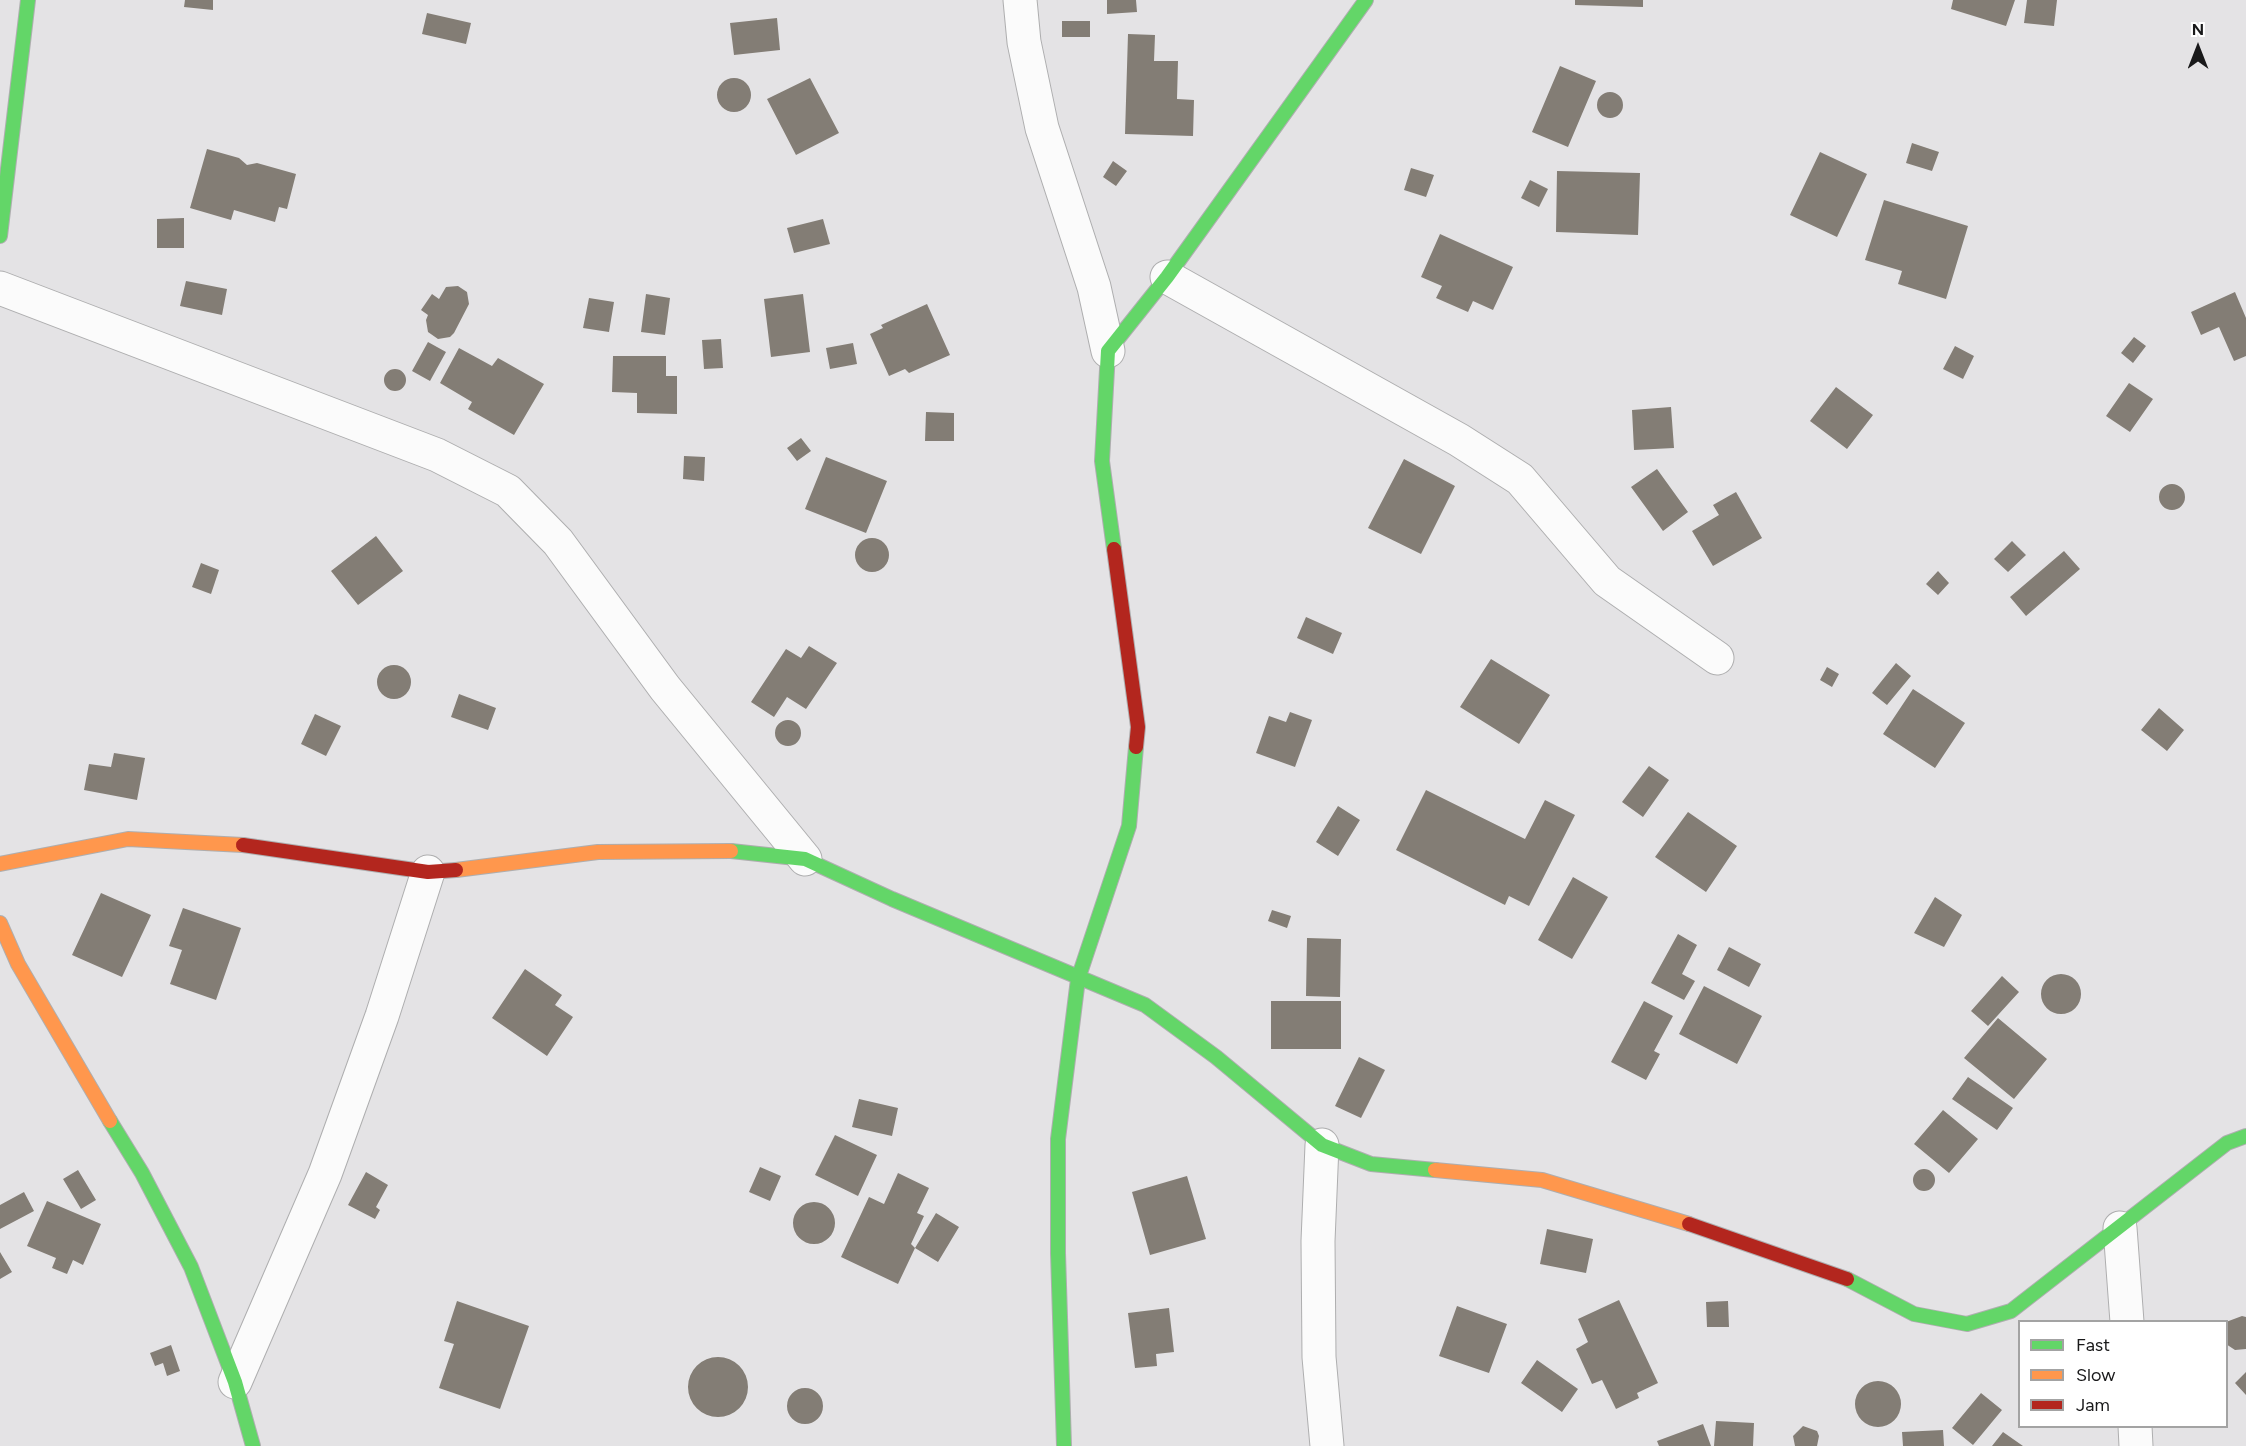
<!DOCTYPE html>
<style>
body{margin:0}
#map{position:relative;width:2246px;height:1446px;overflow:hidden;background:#e4e3e5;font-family:Figtree,sans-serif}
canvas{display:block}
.legend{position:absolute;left:2018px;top:1320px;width:210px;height:108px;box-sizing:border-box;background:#fff;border:2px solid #a3a3a3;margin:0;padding:8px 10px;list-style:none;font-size:18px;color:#19191a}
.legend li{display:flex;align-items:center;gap:12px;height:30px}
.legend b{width:30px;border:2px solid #a3a3a3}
.north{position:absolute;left:2168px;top:18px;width:60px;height:60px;-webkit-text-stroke:4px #fff;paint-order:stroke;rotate:0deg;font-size:16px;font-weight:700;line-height:24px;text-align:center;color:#19191a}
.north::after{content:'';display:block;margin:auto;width:21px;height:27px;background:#19191a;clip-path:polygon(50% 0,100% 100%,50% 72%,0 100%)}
</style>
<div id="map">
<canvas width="2246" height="1446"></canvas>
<ul class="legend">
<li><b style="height:8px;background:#63d668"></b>Fast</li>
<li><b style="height:8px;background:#ff974d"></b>Slow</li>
<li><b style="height:8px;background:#b3261e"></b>Jam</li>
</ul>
<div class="north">N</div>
</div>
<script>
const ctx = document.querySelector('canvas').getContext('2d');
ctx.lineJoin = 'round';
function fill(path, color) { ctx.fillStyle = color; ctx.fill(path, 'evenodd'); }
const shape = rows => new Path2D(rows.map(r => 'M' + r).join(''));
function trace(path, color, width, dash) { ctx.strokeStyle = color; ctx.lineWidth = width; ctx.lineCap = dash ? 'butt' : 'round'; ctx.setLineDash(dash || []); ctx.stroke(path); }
fill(shape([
 [185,0,213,0,213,10,184,7],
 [1107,0,1136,0,1137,12,1107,14],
 [1575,0,1643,0,1643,7,1575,5],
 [1953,0,2015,0,2006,26,1951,9],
 [2027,0,2057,0,2054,26,2024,23],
 [427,13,471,23,466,44,422,34],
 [777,18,780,50,734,55,730,23],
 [1062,21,1090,21,1090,37,1062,37],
 [1128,34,1155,35,1154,61,1178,61,1177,99,1194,100,1193,136,1125,134],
 [1560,66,1596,81,1568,147,1532,132],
 [810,78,839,133,796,155,767,99],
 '717 95a17 17 0 1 1 34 0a17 17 0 1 1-34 0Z',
 '1597 105a13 13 0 1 1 26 0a13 13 0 1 1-26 0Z',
 [1912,143,1939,152,1932,171,1906,163],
 [207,149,239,158,247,165,257,163,296,174,287,209,279,207,275,222,234,210,231,220,190,208],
 [1820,152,1867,174,1837,237,1790,215],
 [1113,161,1127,171,1116,186,1103,177],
 [1411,168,1434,175,1426,197,1404,190],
 [1557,171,1640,173,1638,235,1556,232],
 [1530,180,1548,189,1539,207,1521,198],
 [1884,200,1968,226,1946,299,1898,284,1902,271,1865,260],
 [184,218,184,248,157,248,157,219],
 [823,219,830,244,794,253,787,228],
 [1440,234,1513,267,1493,310,1473,301,1468,312,1436,298,1442,286,1421,277],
 [186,281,227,289,222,315,180,306],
 [458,286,467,292,469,304,454,333,450,337,438,339,428,332,426,320,428,315,421,310,432,294,439,299,446,287],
 [2235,292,2246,318,2246,356,2234,361,2219,327,2201,335,2191,312],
 [646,294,670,298,665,335,641,332],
 [803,294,810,352,771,357,764,299],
 [589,298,614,302,609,332,583,328],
 [927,304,950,355,909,373,905,369,889,376,870,334,883,328,881,325],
 [2134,337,2146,346,2133,363,2121,353],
 [721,339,723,368,704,369,702,340],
 [428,342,446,352,430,381,412,371],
 [853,343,857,364,830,369,826,348],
 [1955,346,1974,356,1963,379,1943,369],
 [459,348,492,366,498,358,544,384,514,435,468,409,472,402,440,383],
 [613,356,666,356,666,376,677,376,677,414,637,413,637,393,612,392],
 '384 380a11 11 0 1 1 22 0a11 11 0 1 1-22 0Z',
 [2129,383,2153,399,2130,432,2106,416],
 [1836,387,1873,415,1847,449,1810,421],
 [1671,407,1674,448,1634,450,1632,410],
 [926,412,954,413,954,441,925,441],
 [801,438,811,451,797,461,787,448],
 [684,456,705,457,704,481,683,479],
 [826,457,887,481,866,533,805,509],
 [1404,459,1455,486,1421,554,1368,528],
 [1657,469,1688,512,1663,531,1631,487],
 '2159 497a13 13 0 1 1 26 0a13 13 0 1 1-26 0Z',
 [1736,492,1762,538,1713,566,1692,531,1719,515,1713,505],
 [376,536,403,571,358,605,331,571],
 '855 555a17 17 0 1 1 34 0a17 17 0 1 1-34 0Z',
 [2012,541,2026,555,2008,572,1994,559],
 [2064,551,2080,569,2026,616,2010,597],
 [201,563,219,570,211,594,192,587],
 [1938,571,1949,583,1938,595,1926,584],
 [1306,617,1342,633,1333,654,1297,638],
 [809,646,837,663,806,709,787,697,774,717,751,702,786,649,801,658],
 [1491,659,1550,695,1519,744,1460,707],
 [1896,663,1911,676,1887,705,1872,693],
 '377 682a17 17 0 1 1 34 0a17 17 0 1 1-34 0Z',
 [1827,667,1839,674,1832,687,1820,680],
 [1913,689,1965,723,1935,768,1883,734],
 [459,694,496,708,488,730,451,717],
 [2159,708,2184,730,2167,751,2141,730],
 [1290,712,1312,720,1295,767,1256,753,1269,716,1286,722],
 [315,714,341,726,326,756,301,744],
 '775 733a13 13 0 1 1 26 0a13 13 0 1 1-26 0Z',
 [114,753,145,758,137,800,84,790,89,764,111,767],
 [1649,766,1669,780,1643,817,1622,802],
 [1426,790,1525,839,1545,800,1575,815,1529,906,1509,896,1505,905,1396,850],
 [1338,806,1360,820,1338,856,1316,842],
 [1688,812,1737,846,1706,892,1655,857],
 [1573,877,1608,897,1572,959,1538,940],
 [101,893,151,915,122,977,72,955],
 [1935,897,1962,915,1944,947,1914,933],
 [183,908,241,928,216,1000,170,984,182,950,169,946],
 [1272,910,1291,916,1287,928,1268,921],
 [1678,934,1697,945,1682,974,1695,981,1684,1000,1651,983],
 [1307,938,1341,939,1340,997,1306,996],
 [1729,947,1761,964,1749,987,1717,970],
 [525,969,562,995,555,1005,573,1017,547,1056,492,1018],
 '2041 994a20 20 0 1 1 40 0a20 20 0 1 1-40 0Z',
 [2002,976,2019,992,1988,1026,1971,1011],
 [1704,986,1762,1016,1737,1064,1679,1034],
 [1271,1001,1341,1001,1341,1049,1271,1049],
 [1644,1001,1673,1016,1654,1051,1660,1054,1646,1080,1611,1062],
 [1998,1018,2047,1059,2014,1099,1964,1058],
 [1359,1057,1385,1070,1361,1118,1335,1106],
 [1968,1077,2013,1108,1997,1130,1952,1099],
 [859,1099,898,1108,892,1136,852,1127],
 [1943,1110,1978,1139,1949,1173,1914,1144],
 [835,1135,877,1155,858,1196,815,1175],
 [760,1167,781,1176,770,1201,749,1192],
 '1913 1180a11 11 0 1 1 22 0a11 11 0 1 1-22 0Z',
 [78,1170,96,1200,81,1209,63,1179],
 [366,1172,388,1185,376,1207,380,1210,375,1219,348,1205],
 [898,1173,929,1188,917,1213,924,1216,911,1244,915,1248,898,1284,841,1257,869,1197,884,1204],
 [1187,1176,1206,1239,1150,1255,1132,1192],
 [24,1192,34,1211,0,1229,0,1205],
 [47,1201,101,1224,83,1265,73,1260,67,1274,52,1268,56,1258,27,1246],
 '793 1223a21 21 0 1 1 42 0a21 21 0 1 1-42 0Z',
 [936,1213,959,1227,938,1262,915,1248],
 [1547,1229,1593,1239,1586,1273,1540,1264],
 [0,1252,12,1272,0,1279],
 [1619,1300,1658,1383,1637,1393,1639,1398,1616,1409,1602,1380,1592,1384,1576,1349,1588,1342,1578,1319],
 [457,1301,529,1326,500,1409,439,1388,454,1344,444,1341],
 [1728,1301,1729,1327,1707,1327,1706,1302],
 [1457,1306,1507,1324,1489,1373,1439,1356],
 [1169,1308,1174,1352,1156,1354,1157,1366,1135,1368,1128,1313],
 [2242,1316,2246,1317,2246,1349,2235,1350,2226,1344,2226,1322],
 [171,1345,180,1371,167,1376,163,1363,155,1366,150,1353],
 '688 1387a30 30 0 1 1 60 0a30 30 0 1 1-60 0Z',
 [1537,1360,1578,1389,1562,1412,1521,1383],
 [2246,1372,2246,1395,2235,1383],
 '1855 1404a23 23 0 1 1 46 0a23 23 0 1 1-46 0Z',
 '787 1406a18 18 0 1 1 36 0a18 18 0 1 1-36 0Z',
 [1981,1393,2002,1410,1973,1445,1952,1428],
 [1716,1421,1754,1423,1753,1446,1714,1446],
 [1703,1424,1711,1446,1659,1446,1657,1441],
 [1803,1426,1817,1431,1819,1436,1817,1446,1795,1446,1793,1436],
 [1943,1430,1944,1446,1903,1446,1902,1432],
 [2003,1432,2023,1446,1992,1446]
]), '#837d75');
const street = shape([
 [1020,0,1024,42,1042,128,1094,287,1108,351],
 [1167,277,1459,440,1520,479,1607,581,1717,658],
 [0,288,437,455,508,491,558,542,665,688,805,859],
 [1322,1145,1318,1241,1319,1357,1327,1446],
 [2120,1228,2127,1322],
 [235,1382,325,1174,382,1016,428,872],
 [2135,1426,2136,1446]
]);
const fast = shape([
 [0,236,28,0],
 [1114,549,1102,461,1108,351,1167,277,1366,0],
 [731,851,805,859,892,899,1145,1005,1216,1057,1322,1145,1371,1164,1435,1170],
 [110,1121,142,1173,191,1267,235,1382,253,1446],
 [1847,1279,1914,1314,1967,1324,2011,1311,2227,1143,2246,1136],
 [1064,1446,1058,1253,1058,1139,1078,979,1129,826,1136,747]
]);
const slow = shape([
 [0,864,128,839,243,845],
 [456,870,598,852,731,851],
 [0,923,18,964,110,1121],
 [1435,1170,1542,1180,1689,1224]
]);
const jam = shape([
 [1114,549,1138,727,1136,747],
 [243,845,428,872,456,870],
 [1689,1224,1847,1279]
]);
trace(street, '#aeaeaf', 35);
trace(fast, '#aeaeaf', 16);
trace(slow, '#aeaeaf', 16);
trace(jam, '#aeaeaf', 16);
trace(street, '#fbfbfb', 33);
trace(fast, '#63d668', 14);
trace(slow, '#ff974d', 14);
trace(jam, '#b3261e', 14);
</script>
